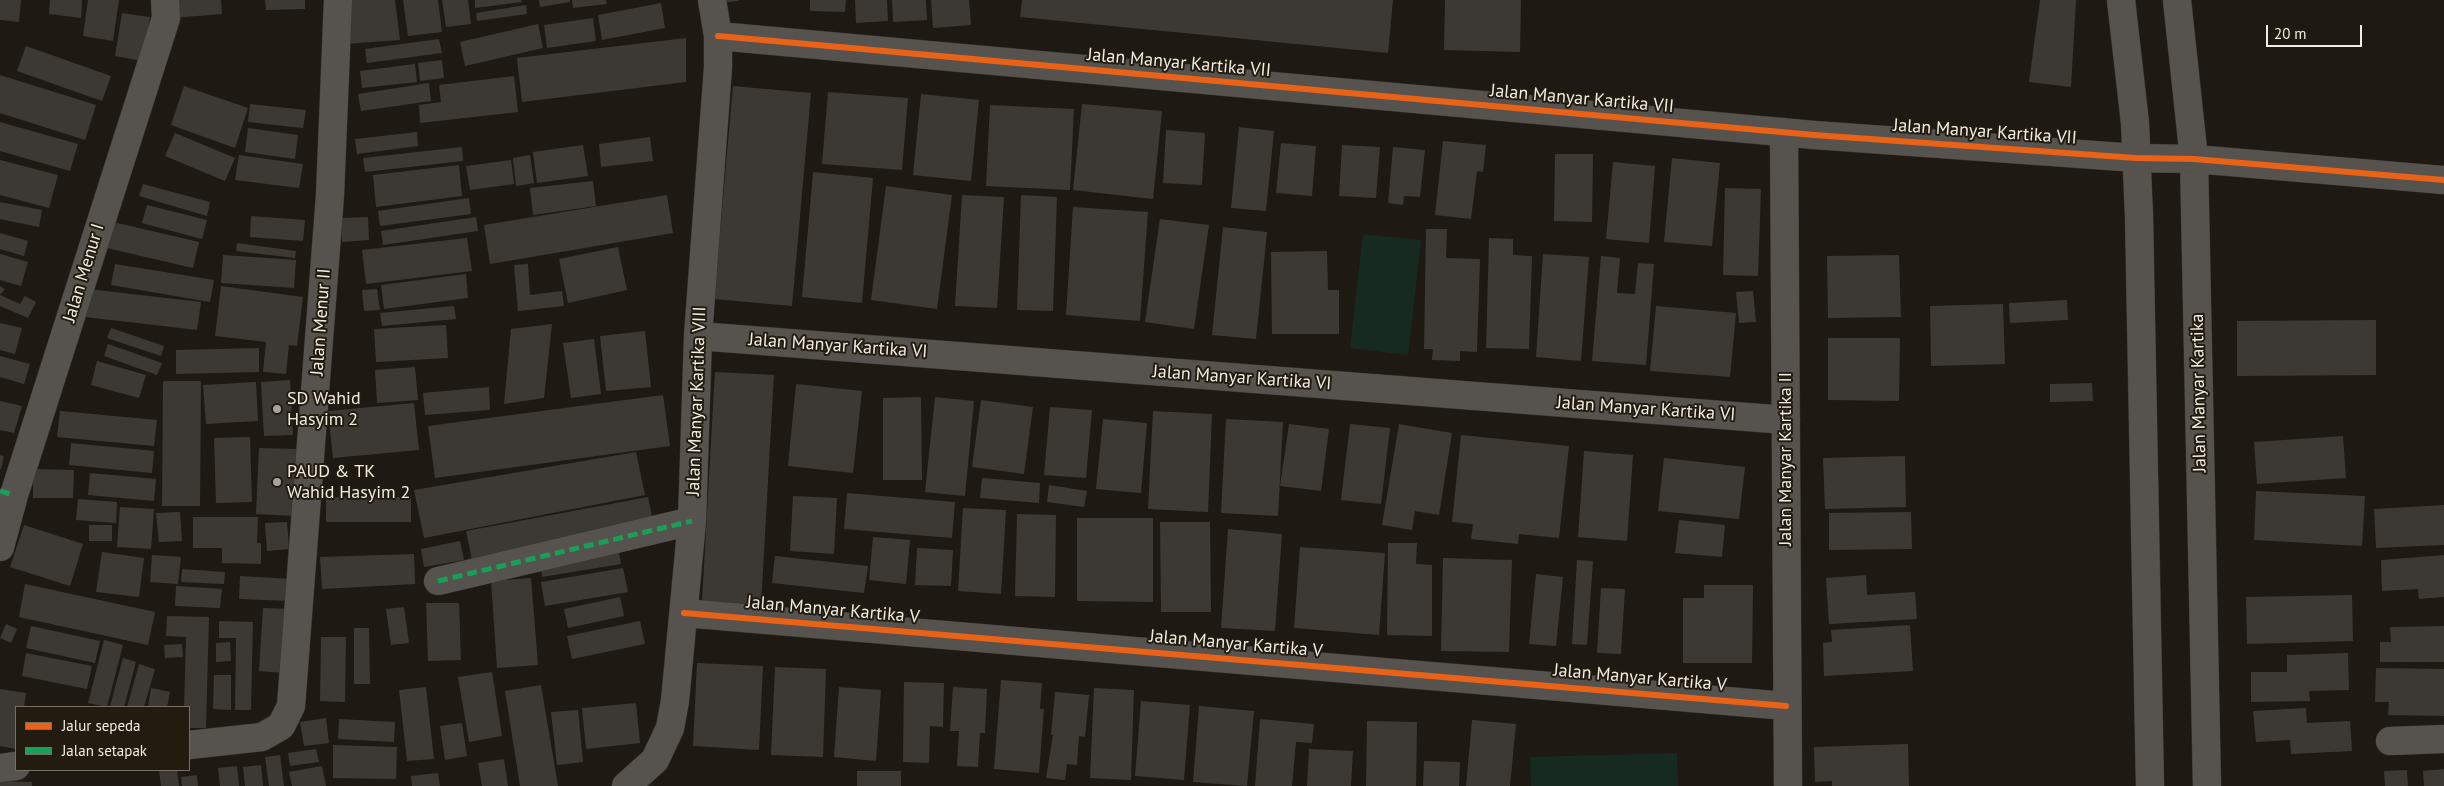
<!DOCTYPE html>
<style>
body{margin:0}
#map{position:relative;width:2444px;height:786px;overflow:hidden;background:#1e1a13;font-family:"PT Sans",sans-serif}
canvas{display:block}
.legend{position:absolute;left:15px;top:706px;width:175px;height:65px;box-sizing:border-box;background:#221b0f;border:1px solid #756f64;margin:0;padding:6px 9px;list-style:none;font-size:15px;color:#f1ede4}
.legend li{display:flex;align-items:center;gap:10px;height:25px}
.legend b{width:25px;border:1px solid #756f64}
.scale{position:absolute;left:2266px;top:25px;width:96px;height:22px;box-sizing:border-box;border:2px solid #f1ede4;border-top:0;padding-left:6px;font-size:15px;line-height:18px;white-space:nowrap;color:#f1ede4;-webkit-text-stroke:4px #221b0f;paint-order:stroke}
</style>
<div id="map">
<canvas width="2444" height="786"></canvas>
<ul class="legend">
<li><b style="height:6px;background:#ea6118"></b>Jalur sepeda</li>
<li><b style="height:6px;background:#1a9f57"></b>Jalan setapak</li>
</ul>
<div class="scale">20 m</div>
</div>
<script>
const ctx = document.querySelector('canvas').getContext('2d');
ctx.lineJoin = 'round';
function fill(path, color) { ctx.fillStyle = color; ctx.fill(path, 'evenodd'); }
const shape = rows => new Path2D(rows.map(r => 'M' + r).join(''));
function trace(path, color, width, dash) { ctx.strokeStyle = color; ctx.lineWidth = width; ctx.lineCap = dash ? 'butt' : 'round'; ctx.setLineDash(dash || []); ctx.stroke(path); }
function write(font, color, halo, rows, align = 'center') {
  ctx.font = font + ' "PT Sans",sans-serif'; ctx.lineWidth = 4; ctx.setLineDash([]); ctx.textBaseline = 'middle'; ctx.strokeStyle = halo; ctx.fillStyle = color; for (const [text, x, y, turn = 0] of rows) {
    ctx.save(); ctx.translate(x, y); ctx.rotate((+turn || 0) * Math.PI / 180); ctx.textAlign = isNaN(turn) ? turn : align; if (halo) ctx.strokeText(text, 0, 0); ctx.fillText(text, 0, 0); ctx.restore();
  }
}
fill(shape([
 [1363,234,1421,240,1408,355,1350,348],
 [1677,753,1678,786,1531,786,1530,757]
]), '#172a20');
fill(shape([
 [0,0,21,0,19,22,0,20],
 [50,0,82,0,81,18,49,14],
 [88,0,119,0,113,41,83,36],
 [170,0,221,0,222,14,172,18],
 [265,0,305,0,305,9,266,10],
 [344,0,395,0,400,40,344,44],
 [403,0,438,0,442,32,408,36],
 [442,0,468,0,471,24,446,27],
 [475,0,521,0,522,2,475,8],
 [539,0,570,0,570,2,540,7],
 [572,0,606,0,607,4,573,8],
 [716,0,739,0,739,1,717,3],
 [810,0,846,0,845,12,810,11],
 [855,0,887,0,888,21,856,23],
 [892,0,926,0,927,20,893,22],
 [931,0,969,0,971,25,933,28],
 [1022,0,1393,0,1388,53,1020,17],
 [1445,0,1521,0,1520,52,1444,50],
 [2040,0,2076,0,2071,87,2029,82],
 [661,3,665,28,602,40,598,15],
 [526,5,527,14,477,21,476,13],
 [122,13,150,17,143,61,115,56],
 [593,18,596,41,547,48,544,25],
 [538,24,543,48,465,66,460,42],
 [686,38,686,82,522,102,517,58],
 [439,39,442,53,367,63,365,49],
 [26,46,111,76,102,101,17,71],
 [442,60,444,78,420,81,418,63],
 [415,64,417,82,362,88,360,71],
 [0,75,96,105,85,140,0,113],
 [514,76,518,112,420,123,419,105,441,102,439,85],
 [429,83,431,101,361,111,358,94],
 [184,86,248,108,235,148,171,125],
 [733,86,811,93,792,306,714,299],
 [828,92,908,98,902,170,822,164],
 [921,94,979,100,971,181,913,175],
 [250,104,306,110,303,128,248,122],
 [1082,104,1162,111,1153,199,1073,190],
 [990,105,1074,109,1070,190,986,186],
 [0,122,78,144,70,171,0,151],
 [1239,127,1274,131,1266,211,1231,208],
 [248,128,298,135,295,159,245,152],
 [1166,130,1205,133,1202,185,1163,183],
 [417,132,418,146,357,154,355,139],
 [175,133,235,158,225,181,165,156],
 [650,137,653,161,601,167,599,144],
 [1443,141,1486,145,1483,172,1477,171,1471,219,1435,215],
 [1281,143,1316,146,1312,196,1276,193],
 [583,145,588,176,537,183,533,152],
 [1342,145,1380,147,1376,198,1339,196],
 [462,147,463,161,365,172,363,158],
 [1393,147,1425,150,1420,197,1404,196,1403,205,1388,203],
 [1555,154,1593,154,1592,222,1554,221],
 [239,155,303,164,299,188,235,180],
 [530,155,534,183,516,186,513,158],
 [1672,158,1720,163,1712,246,1664,242],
 [0,160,58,175,49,208,0,195],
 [511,160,514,184,470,190,466,166],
 [1613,162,1655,166,1649,243,1606,239],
 [459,165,462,196,376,207,373,175],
 [813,172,873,178,862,303,802,297],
 [593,181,596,206,533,215,530,188],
 [143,184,210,202,207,216,139,196],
 [886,186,952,195,937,309,871,300],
 [1725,188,1761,189,1758,276,1723,275],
 [667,195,673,233,490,264,484,225],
 [962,195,1004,197,997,308,955,306],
 [1021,195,1057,197,1053,311,1017,310],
 [469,198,471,214,380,226,378,211],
 [0,202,42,210,39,227,0,219],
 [147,205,207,220,202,239,142,223],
 [1073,207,1148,212,1140,321,1066,315],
 [251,216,305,220,303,241,250,237],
 [368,217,369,240,342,242,341,218],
 [476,217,478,231,383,245,381,231],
 [1160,219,1209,225,1194,329,1145,322],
 [113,222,199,242,193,268,107,248],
 [1223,227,1267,232,1256,339,1212,335],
 [1426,229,1447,229,1446,258,1480,259,1477,352,1460,351,1460,361,1432,360,1433,349,1424,349],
 [0,233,28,241,24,256,0,249],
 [467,238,472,271,366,284,362,250],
 [1489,238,1513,239,1513,255,1532,256,1529,349,1486,348],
 [237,243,296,251,295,258,236,251],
 [618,247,627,290,568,303,559,259],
 [1327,251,1328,290,1339,290,1339,334,1272,334,1271,252],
 [0,254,28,262,21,286,0,280],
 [1543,254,1589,257,1581,361,1536,357],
 [223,255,296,260,294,288,221,283],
 [1899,255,1901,317,1828,318,1827,256],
 [1601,256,1620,258,1617,293,1635,294,1638,263,1654,264,1646,365,1592,361],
 [115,264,214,280,210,302,111,285],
 [528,264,530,295,562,291,564,306,518,311,514,265],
 [466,274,468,298,384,309,381,285],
 [0,286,5,289,0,295,20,304,25,296,36,302,28,318,0,306],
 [221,286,303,297,297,346,289,345,286,374,263,372,266,342,215,336],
 [88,289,201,302,197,330,85,317],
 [377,289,380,310,364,311,362,290],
 [1753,291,1756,322,1739,323,1736,292],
 [2067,300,2068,320,2010,323,2009,303],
 [2003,304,2005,364,1931,366,1930,306],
 [454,306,456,319,382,326,380,313],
 [1656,306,1736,313,1730,377,1650,371],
 [2376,320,2376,375,2237,376,2237,321],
 [0,323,22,328,15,354,0,350],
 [552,324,544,398,504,404,511,329],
 [446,325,448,358,376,362,374,329],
 [111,328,164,346,161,356,107,338],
 [645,331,651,387,606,391,600,336],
 [1828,338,1900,338,1899,401,1828,400],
 [594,339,601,394,571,398,563,343],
 [108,344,162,363,157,375,104,356],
 [259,348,259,372,176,374,176,350],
 [0,356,30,364,24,384,0,377],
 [97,361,146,375,139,398,91,385],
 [415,367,418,400,377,403,375,370],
 [715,372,774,375,761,605,702,601],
 [290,380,293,435,264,436,261,382],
 [163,381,201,381,200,506,162,506],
 [256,382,258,421,206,424,203,385],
 [2092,383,2093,401,2050,402,2050,384],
 [796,384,862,391,853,473,788,466],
 [489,387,490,410,425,415,423,393],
 [663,395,670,446,435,478,428,426],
 [921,397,922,480,883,480,883,398],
 [935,397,974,401,965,496,925,492],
 [981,400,1033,407,1024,474,972,467],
 [0,401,22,406,14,433,0,430],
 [414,403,419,450,333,458,328,411],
 [1050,407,1092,410,1086,478,1044,475],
 [60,411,157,420,154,446,57,437],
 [1153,411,1212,414,1208,512,1148,509],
 [1103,419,1147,423,1141,493,1096,489],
 [1226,419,1283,422,1278,516,1221,513],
 [1289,424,1329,429,1321,491,1280,486],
 [1350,424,1390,428,1381,504,1341,500],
 [1399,424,1452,433,1439,515,1415,511,1412,530,1382,525],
 [1461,435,1569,446,1559,538,1519,534,1518,544,1471,539,1473,524,1452,522],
 [2343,436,2346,478,2257,484,2254,442],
 [250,437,252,502,216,503,214,438],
 [71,443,154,451,152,473,69,465],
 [259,448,297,449,295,516,256,514],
 [1584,451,1633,455,1627,541,1578,537],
 [636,452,645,495,424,538,414,490],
 [0,455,4,456,1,469,0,469],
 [1905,456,1906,507,1825,509,1823,458],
 [1664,458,1745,467,1739,519,1658,511],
 [33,469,74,470,73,498,33,498],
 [90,473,156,479,154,501,88,495],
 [982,478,1040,483,1039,503,980,498],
 [1049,485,1087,491,1084,507,1047,502],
 [2256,491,2365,496,2362,546,2254,540],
 [847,493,955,502,952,538,844,529],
 [793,496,837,498,834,554,790,551],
 [326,497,411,497,411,522,326,522],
 [648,497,654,526,472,560,466,531],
 [78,499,117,502,116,523,76,520],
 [2444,505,2444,545,2376,548,2374,509],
 [120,507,154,509,151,549,117,547],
 [963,508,1006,510,1001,594,958,591],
 [180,512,182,541,159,542,156,513],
 [1911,512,1912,549,1829,550,1829,513],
 [1017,514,1056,515,1055,597,1015,596],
 [193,517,258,517,257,543,261,543,261,564,222,563,222,548,193,548],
 [1077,518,1153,518,1153,602,1077,601],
 [1679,520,1725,525,1722,557,1675,553],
 [287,522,289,549,267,551,265,523],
 [1160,522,1210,522,1211,612,1161,612],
 [24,525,83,544,70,586,10,567],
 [89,525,112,525,112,541,89,541],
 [1228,529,1282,534,1275,631,1221,628],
 [873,537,910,540,906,584,869,580],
 [460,541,464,560,424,567,421,549],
 [1388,543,1417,543,1416,564,1432,565,1432,636,1387,635],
 [618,547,621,564,542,577,540,560],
 [1300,547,1385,553,1379,635,1294,628],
 [917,548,953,550,951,586,915,585],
 [102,552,144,558,139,597,96,592],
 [414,554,415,584,322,589,320,557],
 [152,555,181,557,178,584,150,582],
 [2444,555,2444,597,2419,599,2418,589,2382,591,2381,560],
 [775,556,868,566,864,593,772,583],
 [1443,558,1512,560,1509,652,1441,651],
 [1577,560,1593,561,1587,645,1572,644],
 [623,568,628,592,545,606,541,582],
 [182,569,225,572,224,584,181,582],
 [1536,574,1563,577,1556,646,1529,644],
 [1866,575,1867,595,1915,592,1917,619,1829,624,1826,578],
 [240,576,291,579,290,601,239,599],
 [531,578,538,665,497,668,491,581],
 [25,584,155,612,148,645,19,617],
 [1704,585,1753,585,1752,663,1683,663,1683,598,1704,598],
 [176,586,222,589,220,608,175,606],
 [1601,588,1625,589,1621,654,1597,653],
 [2352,595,2353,641,2247,644,2246,597],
 [620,597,624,616,568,628,564,609],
 [426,603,459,603,461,660,428,661],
 [404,607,409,643,391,645,386,609],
 [263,608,288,609,284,673,259,671],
 [167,616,209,617,206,728,189,728,189,707,184,707,186,637,166,636],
 [219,621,253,622,251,710,235,710,236,638,219,638],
 [640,621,645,644,572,659,567,636],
 [6,624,17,629,11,643,0,638],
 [1910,625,1913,671,1824,676,1823,643,1832,642,1831,630],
 [31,626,100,641,95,663,26,648],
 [2444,626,2444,662,2380,662,2380,642,2391,642,2390,627],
 [354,628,369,628,370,684,354,684],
 [321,637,346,637,345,702,320,701],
 [104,640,123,645,107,707,88,703],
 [230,642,231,661,216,662,216,643],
 [182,644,183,657,165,658,164,645],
 [26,653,92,666,87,689,22,676],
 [2348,653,2349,690,2309,691,2310,701,2251,702,2251,672,2287,672,2287,655],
 [123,658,136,662,124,707,116,707,110,706],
 [697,663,763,666,759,750,693,746],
 [139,664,155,669,144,707,127,707],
 [775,667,826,669,823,757,771,755],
 [2376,668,2444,669,2444,716,2388,715,2389,702,2375,702],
 [492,672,502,736,469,742,458,677],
 [214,675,231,675,231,710,213,709],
 [1001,680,1042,683,1040,709,1044,709,1039,773,994,769],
 [904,682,944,683,943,727,930,726,929,763,903,762],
 [541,685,558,786,520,786,505,691],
 [426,687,434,759,407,761,399,690],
 [839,687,881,690,876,761,834,757],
 [953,687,987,689,985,733,980,733,978,767,957,766,959,731,950,731],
 [151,688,170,692,167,707,148,707],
 [1094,688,1134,690,1131,780,1090,778],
 [0,689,26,693,24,707,16,707,16,749,0,746],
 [1055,692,1089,695,1085,737,1079,736,1077,765,1067,764,1065,780,1046,778,1053,735,1051,735],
 [1141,701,1190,705,1184,780,1135,776],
 [636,703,640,743,586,749,582,708],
 [1199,706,1254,711,1247,786,1193,782],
 [2306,708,2307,723,2350,721,2352,751,2291,754,2290,740,2256,742,2253,711],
 [578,710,583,762,557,765,551,712],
 [326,718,329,743,304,746,300,722],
 [339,719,395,722,394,742,338,739],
 [1260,719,1314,724,1312,743,1296,742,1292,786,1255,786],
 [1472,720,1516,724,1510,786,1466,786],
 [1367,721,1417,722,1416,786,1366,786],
 [462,723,467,756,445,760,440,726],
 [1908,744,1909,786,1832,786,1832,781,1815,782,1814,747],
 [333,745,397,747,396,779,333,778],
 [316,749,319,762,290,766,288,753],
 [1309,749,1353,751,1351,786,1307,786],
 [280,755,284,786,269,786,265,757],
 [504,759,508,786,482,786,478,763],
 [1424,761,1460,762,1459,786,1423,786],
 [261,765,263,786,245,786,243,767],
 [237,766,239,786,220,786,218,768],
 [322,766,326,786,292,786,289,772],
 [2444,769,2444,786,2424,786,2423,771],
 [159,770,177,770,179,786,161,786],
 [2407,770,2408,786,2385,786,2384,771],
 [857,771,901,771,901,786,857,786],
 [438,773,440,786,412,786,411,776],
 [197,775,198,786,182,786,181,777],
 [0,781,32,782,32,786,0,786]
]), '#3c3834');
const minor = shape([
 [2121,0,2135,123,2139,216,2150,786],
 [2177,0,2194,159,2207,786],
 [718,36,1814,135,2136,158,2194,159,2444,180],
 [1784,132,1788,786],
 [698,336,1786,420],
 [0,547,14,495,166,18,165,0],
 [438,581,692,521],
 [684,613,1786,706],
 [2390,741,2444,739],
 [189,745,262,737,281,726,291,706,330,195,338,0],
 [0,768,16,766],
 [626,786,655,760,670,728,675,701,692,521,698,336,718,67,718,36,712,0]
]);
trace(minor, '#393732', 29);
trace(minor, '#56534e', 28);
trace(shape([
 [0,491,14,495],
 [438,581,692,521]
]), '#1a9f57', 5, [10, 5]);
trace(shape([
 [718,36,1814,135,2136,158,2194,159,2444,180],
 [684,613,1786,706]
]), '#ea6118', 6);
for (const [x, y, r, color] of [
 [277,409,5,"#a7a39b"],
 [277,482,5,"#a7a39b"]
]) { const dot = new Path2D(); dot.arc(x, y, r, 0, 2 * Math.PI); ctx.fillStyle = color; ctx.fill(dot); trace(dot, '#221b0f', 2); }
write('18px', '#f1ede4', '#221b0f', [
 ["Jalan Manyar Kartika VII",1179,63,5],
 ["Jalan Manyar Kartika VII",1582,99,5],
 ["Jalan Manyar Kartika VII",1985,132,4],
 ["Jalan Menur I",84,273,-73],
 ["Jalan Menur II",321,322,-86],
 ["Jalan Manyar Kartika VI",838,346,4],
 ["Jalan Manyar Kartika VI",1242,378,4],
 ["Jalan Manyar Kartika",2199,393,-91],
 ["Jalan Manyar Kartika VIII",697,401,-88],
 ["Jalan Manyar Kartika VI",1646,409,4],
 ["Jalan Manyar Kartika II",1786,459,-90],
 ["Jalan Manyar Kartika V",833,610,5],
 ["Jalan Manyar Kartika V",1236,644,5],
 ["Jalan Manyar Kartika V",1640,678,5]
]);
write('18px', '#f1ede4', '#221b0f', [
 ["SD Wahid",287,399],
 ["Hasyim 2",287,420],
 ["PAUD & TK",287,472],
 ["Wahid Hasyim 2",287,493]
], 'left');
</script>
